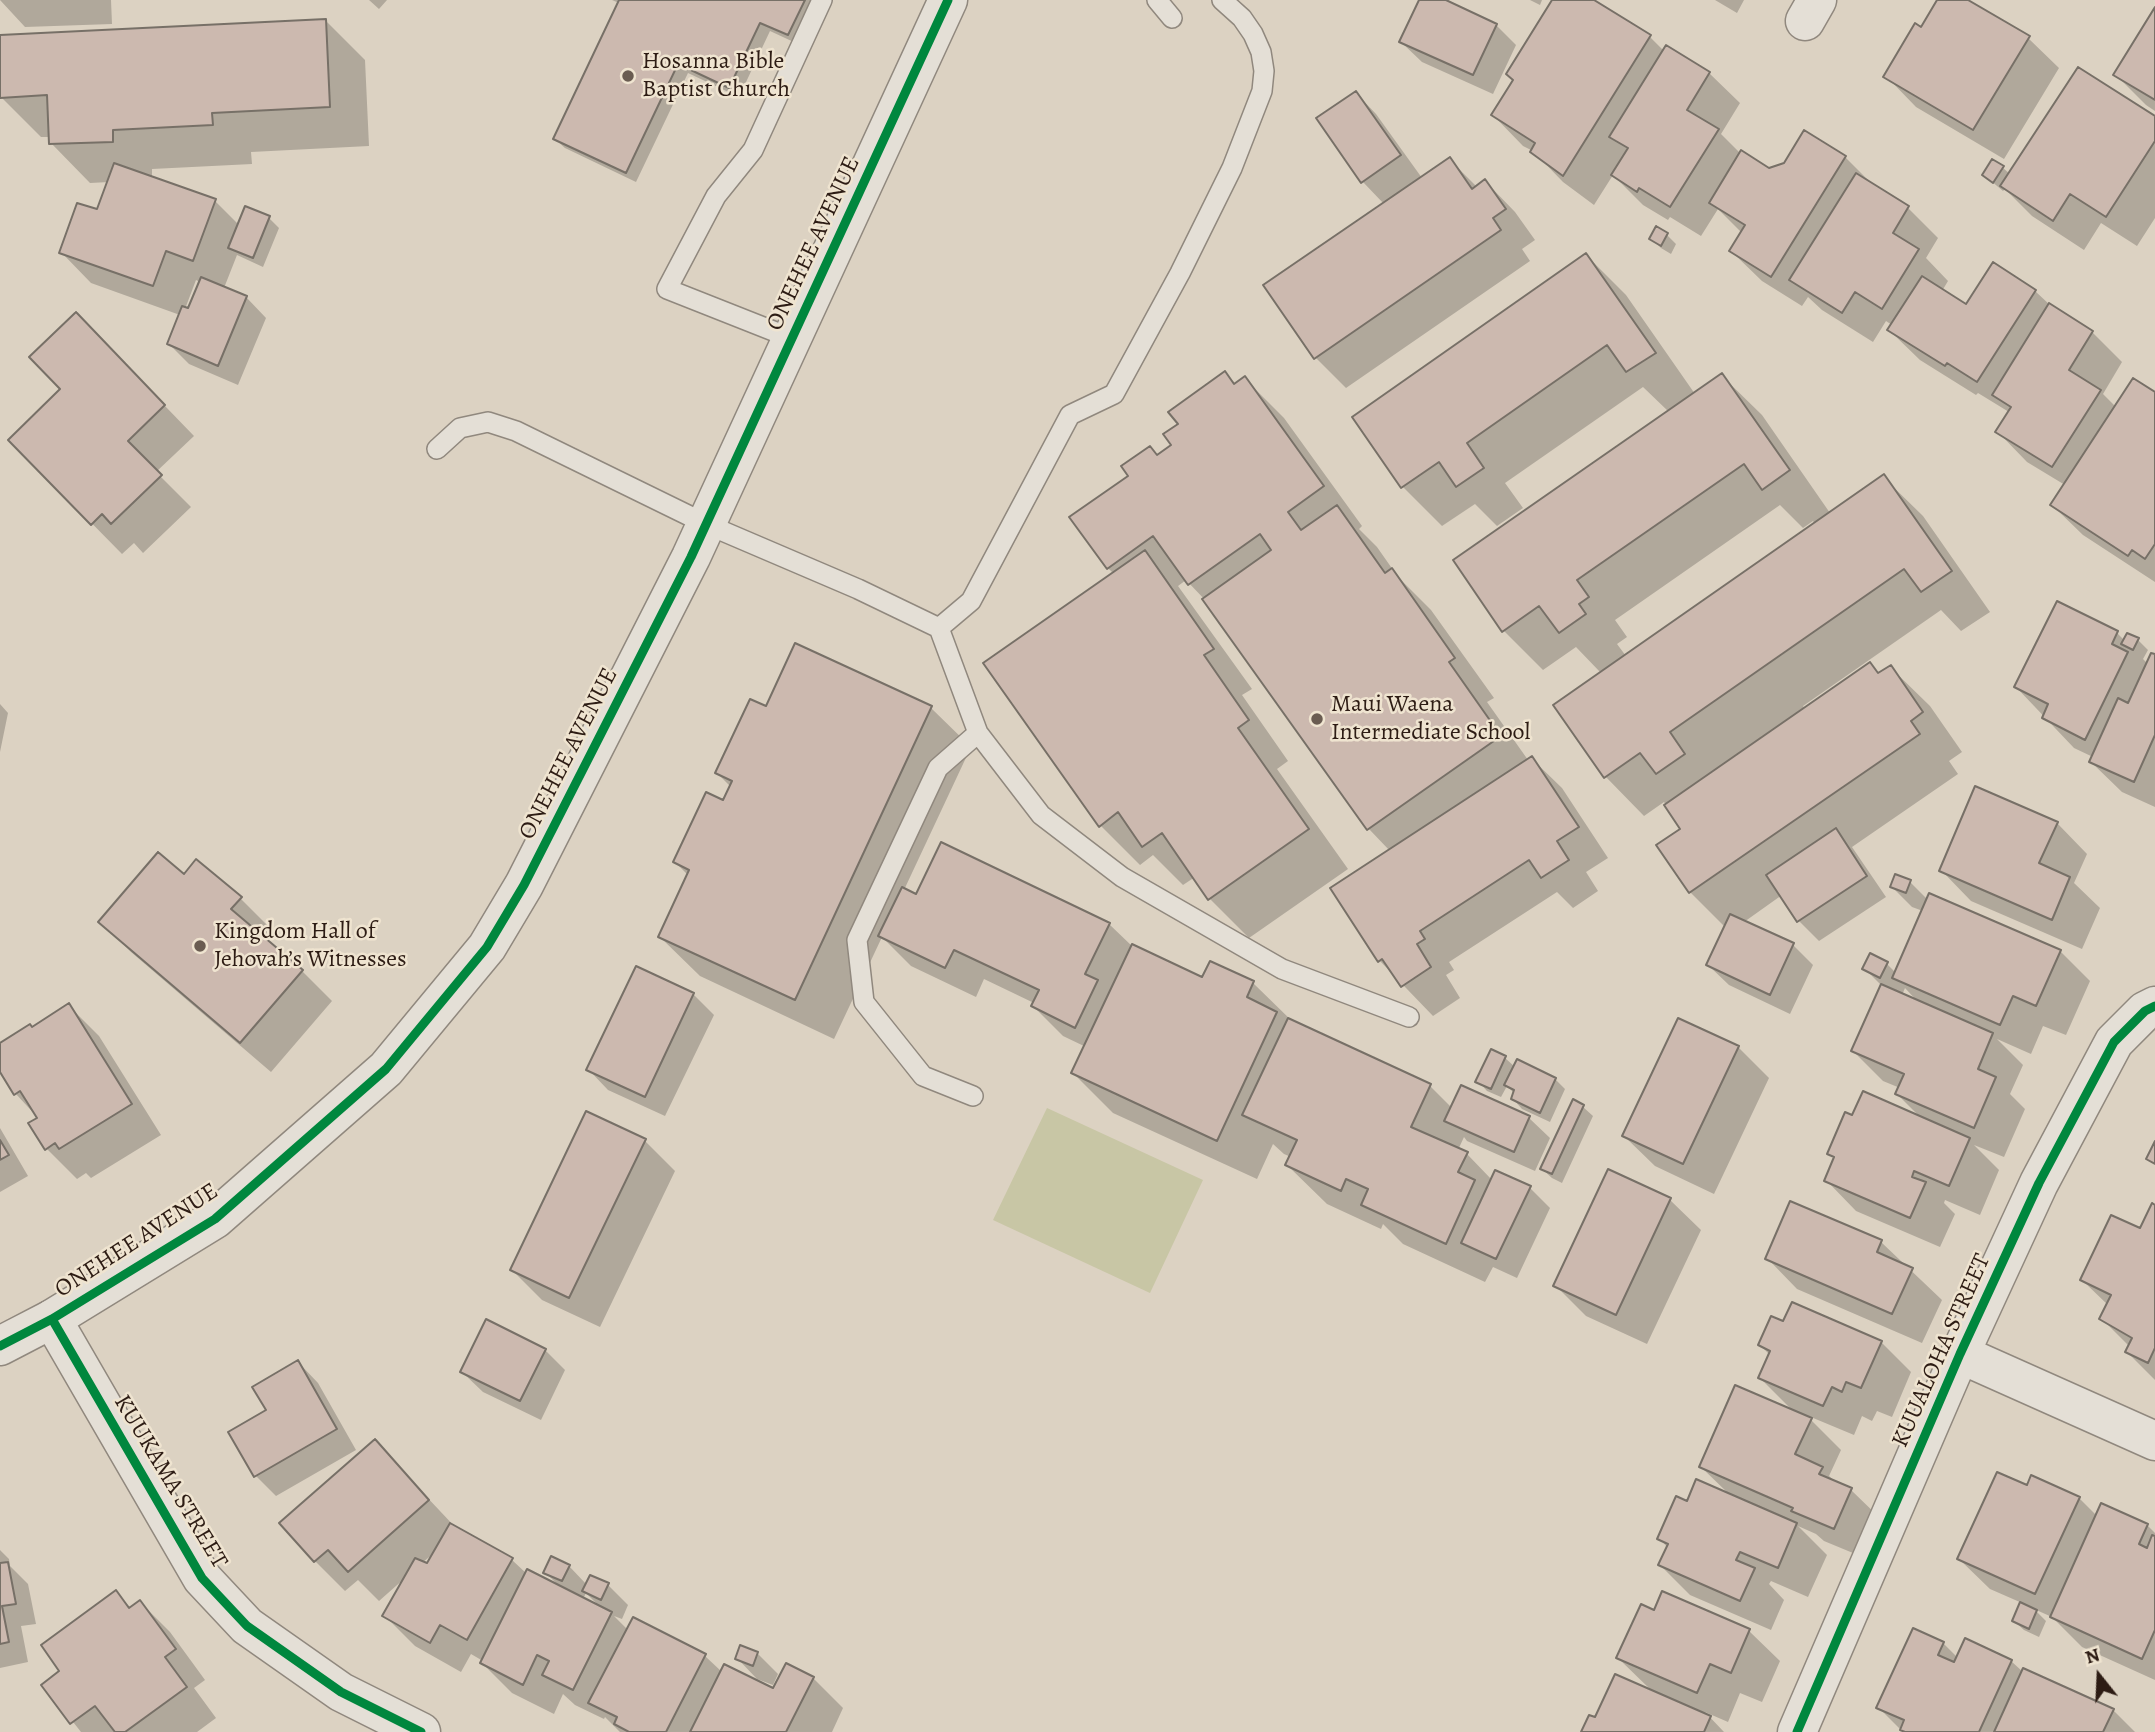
<!DOCTYPE html>
<meta charset="utf-8">
<style>
body{margin:0}
#map{position:relative;width:2155px;height:1732px;overflow:hidden;background:#dcd2c2;font-family:Alegreya,serif}
canvas{display:block}
.north{position:absolute;left:2064px;top:1641px;width:70px;height:70px;-webkit-text-stroke:5px #efe4d0;paint-order:stroke;rotate:342deg;font-size:19px;font-weight:700;line-height:28px;text-align:center;color:#2d1c14}
.north::after{content:'';display:block;margin:auto;width:24px;height:32px;background:#2d1c14;clip-path:polygon(50% 0,100% 100%,50% 72%,0 100%)}
</style>
<div id="map">
<canvas width="2155" height="1732"></canvas>
<div class="north">N</div>
</div>
<script>
const ctx = document.querySelector('canvas').getContext('2d');
ctx.lineJoin = 'round';
function fill(path, color) { ctx.fillStyle = color; ctx.fill(path, 'evenodd'); }
const shape = rows => new Path2D(rows.map(r => 'M' + r).join(''));
function trace(path, color, width, dash) { ctx.strokeStyle = color; ctx.lineWidth = width; ctx.lineCap = dash ? 'butt' : 'round'; ctx.setLineDash(dash || []); ctx.stroke(path); }
function write(font, color, halo, rows, align = 'center') {
  ctx.font = font + ' Alegreya,serif'; ctx.lineWidth = 5; ctx.setLineDash([]); ctx.textBaseline = 'middle'; ctx.strokeStyle = halo; ctx.fillStyle = color; for (const [text, x, y, turn = 0] of rows) {
    ctx.save(); ctx.translate(x, y); ctx.rotate((+turn || 0) * Math.PI / 180); ctx.textAlign = isNaN(turn) ? turn : align; if (halo) ctx.strokeText(text, 0, 0); ctx.fillText(text, 0, 0); ctx.restore();
  }
}
fill(shape([
 [1047,1108,1203,1180,1150,1293,993,1220]
]), '#c8c6a5');
fill(shape([
 [0,0,111,0,112,24,25,27],
 [369,0,387,0,379,9],
 [612,0,819,0,798,44,770,31,739,97,688,73,636,182,565,148,555,139,619,3],
 [1421,0,1441,0,1496,25,1516,45,1493,94,1422,62,1401,42],
 [1530,0,1542,0,1540,5],
 [1554,0,1590,0,1650,37,1664,51,1667,47,1709,73,1740,103,1721,134,1741,154,1769,170,1845,157,1876,188,1908,208,1938,238,1926,258,1948,281,1942,291,1967,307,2035,291,2050,305,2092,332,2122,362,2103,394,2116,407,2155,394,2155,582,2083,535,2052,505,2065,485,2027,462,1997,431,2009,412,1978,393,1976,395,1920,360,1889,330,1892,325,1886,321,1873,342,1822,310,1808,297,1802,306,1762,281,1731,251,1742,233,1718,209,1701,236,1670,217,1668,220,1643,205,1613,175,1594,205,1563,182,1533,151,1523,146,1493,115,1515,81],
 [1715,0,1744,0,1737,13],
 [1939,0,1965,0,2028,38,2059,68,2004,159,1916,107,1886,76,1921,29],
 [2155,10,2155,111,2146,105,2116,75],
 [325,20,365,60,369,146,251,152,252,164,152,169,152,178,215,201,239,225,269,218,279,228,263,267,237,255,224,288,246,297,266,318,238,385,189,364,169,344,180,315,91,283,61,252,98,212,109,182,90,183,51,143,50,137,41,137,2,98,0,37],
 [196,280,200,282,189,311,185,309],
 [1356,93,1376,114,1422,178,1449,159,1477,187,1485,181,1515,212,1535,240,1522,249,1530,261,1346,388,1316,358,1266,286,1384,204,1363,182,1319,119],
 [2155,118,2155,218,2137,246,2101,223,2084,250,2032,216,2005,189,2003,191,1984,175,2003,168,2010,174],
 [1667,235,1676,244,1671,254,1661,248,1651,238],
 [1586,255,1626,295,1695,394,1722,376,1762,415,1830,513,1883,477,1923,516,1990,612,1961,631,1941,610,1803,706,1805,709,1870,664,1880,674,1890,667,1930,706,1962,752,1949,761,1958,774,1852,847,1886,897,1819,941,1799,921,1782,895,1744,922,1793,945,1813,965,1790,1014,1729,985,1708,965,1726,928,1690,892,1683,829,1664,802,1644,816,1605,776,1601,673,1576,647,1543,670,1503,630,1669,412,1643,387,1505,483,1523,508,1497,526,1475,504,1442,526,1403,487],
 [1780,505,1803,528,1813,521,1815,524,1626,656,1617,644,1627,637,1615,620],
 [106,345,194,436,156,472,191,507,143,553,134,543,122,554,10,440],
 [1225,373,1236,384,1245,379,1284,418,1362,526,1359,529,1377,547,1398,577,1431,610,1494,698,1487,702,1528,760,1531,758,1562,788,1608,858,1586,872,1598,891,1573,908,1557,892,1449,962,1454,970,1446,975,1460,998,1433,1016,1380,961,1332,889,1390,851,1369,829,1207,602,1186,580,1178,586,1252,689,1242,695,1288,761,1277,769,1348,869,1249,938,1209,898,1195,877,1183,885,1153,855,1140,865,1100,825,1114,574,1108,568,1158,456,1174,446,1180,424],
 [2057,604,2117,633,2125,641,2128,635,2138,640,2148,650,2143,659,2148,664,2155,656,2155,807,2122,792,2091,762,2093,757,2074,748,2016,687],
 [0,704,8,713,0,752],
 [767,708,931,708,971,747,904,890,917,896,1109,924,1133,947,1203,979,1253,983,1294,1023,1430,1086,1452,1108,1462,1087,1529,1118,1550,1138,1535,1171,1467,1141,1464,1137,1458,1150,1467,1154,1492,1180,1530,1188,1550,1208,1517,1278,1493,1267,1485,1282,1403,1244,1383,1224,1381,1229,1327,1204,1287,1165,1291,1157,1284,1154,1273,1144,1257,1179,1113,1113,1073,1073,1086,1047,1063,1036,1033,1006,1034,1003,984,979,976,997,911,966,882,937,834,1039,700,976,660,937,689,876,675,862,724,802,731,787,717,773],
 [2057,823,2087,854,2074,883,2100,908,2082,949,1971,901,1941,870],
 [184,876,241,899,271,929,263,938,302,971,332,1001,271,1072,131,952,101,922],
 [1910,882,1928,900,2060,951,2090,981,2066,1035,2043,1026,2031,1054,1997,1039,2023,1065,2010,1094,2025,1109,2004,1157,1974,1145,1999,1170,1980,1215,1945,1200,1944,1203,1955,1214,1940,1247,1856,1211,1826,1180,1835,1159,1829,1153,1853,1117,1922,1119,1897,1094,1900,1088,1883,1081,1853,1051,1882,986,1865,969,1887,964,1896,973,1923,911,1912,907,1892,887],
 [1905,988,1918,1002,1902,995],
 [637,968,693,994,714,1015,665,1116,608,1090,588,1069],
 [69,1006,99,1036,161,1135,91,1178,86,1173,77,1179,47,1149,31,1124,39,1119,16,1094,0,1069,0,1045,32,1029],
 [1738,1047,1769,1078,1714,1194,1655,1166,1624,1136],
 [1505,1058,1515,1067,1555,1079,1565,1089,1550,1122,1522,1109,1513,1099,1515,1094,1507,1086,1501,1097,1487,1091,1478,1081],
 [1583,1107,1593,1116,1562,1183,1552,1178,1542,1169],
 [0,1128,28,1176,0,1192],
 [644,1140,675,1171,600,1327,542,1300,512,1270],
 [1670,1200,1701,1230,1647,1344,1586,1316,1556,1286],
 [2155,1207,2155,1380,2127,1352,2130,1347,2101,1318,2108,1305,2082,1280,2141,1231],
 [1881,1242,1942,1300,1922,1343,1797,1289,1767,1258],
 [1784,1323,1881,1342,1911,1372,1892,1417,1877,1411,1872,1421,1862,1416,1854,1435,1806,1415,1841,1450,1829,1476,1838,1484,1851,1490,1882,1520,1865,1558,1824,1541,1816,1534,1798,1526,1827,1555,1808,1597,1771,1581,1769,1584,1784,1600,1771,1630,1690,1595,1660,1565,1668,1548,1659,1538,1688,1503,1730,1495,1701,1467,1794,1412,1760,1378,1770,1355,1760,1345],
 [545,1350,565,1370,541,1420,483,1392,462,1372],
 [298,1362,318,1383,356,1450,276,1496,256,1476,269,1410],
 [375,1442,456,1528,512,1560,527,1574,560,1587,545,1572,569,1566,587,1585,608,1585,628,1605,622,1619,614,1616,628,1630,634,1619,705,1656,722,1672,773,1690,813,1678,843,1708,832,1732,620,1732,605,1717,604,1719,575,1705,563,1694,554,1714,512,1693,482,1663,483,1661,471,1654,461,1672,415,1646,385,1616,405,1578,379,1601,358,1580,345,1591,315,1561],
 [434,1553,427,1566,422,1563],
 [586,1593,600,1607,583,1599],
 [2028,1488,2079,1498,2097,1516,2147,1525,2155,1533,2155,1680,2082,1647,2052,1617,2034,1609,2046,1621,2039,1637,2024,1630,2014,1621,2022,1603,1990,1589,1959,1559],
 [0,1550,9,1559,10,1566,28,1584,36,1624,21,1626,28,1662,0,1668],
 [116,1593,131,1608,140,1602,170,1632,205,1680,194,1688,216,1718,197,1732,81,1732,44,1685,62,1671],
 [1663,1593,1749,1631,1780,1661,1762,1702,1740,1693,1728,1722,1705,1712,1724,1732,1583,1732,1595,1720,1653,1692,1618,1658,1655,1612],
 [1943,1643,1958,1658,2011,1661,2023,1672,2113,1710,2135,1732,1903,1732,1879,1708],
 [757,1653,778,1674,773,1685,757,1679,737,1658]
]), '#0003');
const building = shape([
 [619,0,805,0,788,35,760,23,729,88,678,64,626,173,553,139,619,0],
 [1419,0,1446,0,1497,24,1473,75,1399,42,1419,0],
 [1552,0,1594,0,1651,35,1563,176,1530,152,1535,143,1491,115,1513,80,1506,74,1552,0],
 [1937,0,1968,0,2030,36,1973,130,1883,77,1915,23,1921,27,1937,0],
 [2155,7,2155,100,2113,75,2155,7],
 [326,19,330,107,212,113,213,125,113,130,113,142,49,144,47,95,0,98,0,35,326,19],
 [1666,45,1710,72,1687,110,1719,129,1670,207,1639,188,1637,192,1611,175,1628,148,1609,137,1666,45],
 [2078,67,2155,116,2155,141,2106,217,2070,194,2053,221,2000,186,2078,67],
 [1356,91,1401,155,1361,183,1316,118,1356,91],
 [1804,130,1846,156,1771,277,1729,251,1745,225,1709,203,1741,150,1769,168,1784,163,1804,130],
 [1450,157,1472,189,1485,179,1506,209,1493,218,1501,230,1314,359,1263,285,1450,157],
 [1992,159,2004,166,1993,183,1982,175,1992,159],
 [114,163,216,199,193,261,166,251,153,286,59,253,77,203,97,209,114,163],
 [1856,173,1909,206,1893,233,1919,249,1882,309,1855,292,1842,313,1789,280,1856,173],
 [245,206,270,216,253,258,228,248,245,206],
 [1656,226,1668,233,1661,246,1649,239,1656,226],
 [1586,253,1656,353,1626,372,1607,345,1467,443,1484,468,1456,487,1439,462,1401,488,1352,417,1586,253],
 [1993,262,2036,290,1977,382,1947,363,1945,366,1887,330,1922,276,1966,304,1993,262],
 [201,277,247,296,218,366,167,344,182,306,188,308,201,277],
 [2049,303,2093,331,2069,370,2101,390,2052,467,1995,432,2011,407,1992,395,2049,303],
 [76,312,165,405,128,441,162,475,111,524,102,514,91,525,8,440,60,389,29,357,76,312],
 [1225,371,1234,384,1245,376,1324,486,1288,512,1301,530,1337,505,1385,573,1392,568,1455,658,1449,662,1501,736,1367,830,1202,599,1271,550,1260,534,1188,585,1153,536,1107,569,1069,517,1128,476,1121,466,1150,446,1157,455,1171,445,1163,434,1178,424,1168,412,1225,371],
 [1722,373,1790,470,1762,490,1744,464,1577,580,1589,597,1579,604,1586,614,1559,633,1539,606,1502,632,1453,560,1722,373],
 [2133,378,2155,392,2155,544,2145,559,2132,550,2128,556,2050,505,2133,378],
 [1884,474,1952,571,1921,592,1904,569,1670,732,1685,754,1656,774,1640,753,1604,778,1553,705,1884,474],
 [1145,550,1214,649,1204,655,1249,720,1238,728,1309,829,1208,900,1162,833,1142,847,1118,812,1099,827,983,663,1145,550],
 [2057,601,2118,631,2112,644,2128,652,2085,740,2042,718,2048,704,2014,687,2057,601],
 [2127,633,2139,638,2133,650,2121,644,2127,633],
 [795,643,932,706,795,1000,658,937,689,870,673,862,706,792,723,800,732,781,715,773,750,699,766,706,795,643],
 [2151,653,2155,654,2155,735,2134,782,2089,762,2118,698,2128,703,2151,653],
 [1870,662,1878,673,1891,665,1923,712,1911,721,1920,734,1689,893,1656,845,1680,829,1664,805,1870,662],
 [1532,756,1579,827,1557,841,1569,860,1541,878,1529,860,1420,931,1425,939,1417,944,1431,967,1401,987,1382,959,1378,962,1330,888,1532,756],
 [1975,786,2058,822,2039,863,2070,877,2052,920,1939,871,1975,786],
 [1836,828,1867,876,1797,922,1766,875,1836,828],
 [941,842,1110,923,1085,974,1098,980,1075,1028,1031,1006,1039,990,954,950,945,968,878,936,902,887,916,894,941,842],
 [158,852,184,874,196,859,242,897,231,909,303,970,240,1043,98,922,158,852],
 [1895,874,1911,880,1906,893,1890,887,1895,874],
 [1929,893,2061,950,2036,1006,2013,996,2000,1025,1892,978,1929,893],
 [1730,914,1794,943,1770,995,1706,965,1730,914],
 [1132,944,1202,977,1210,961,1254,981,1247,997,1277,1012,1217,1141,1071,1073,1132,944],
 [1870,953,1888,962,1880,978,1862,969,1870,953],
 [636,966,694,993,645,1097,586,1070,636,966],
 [1881,984,1993,1033,1978,1069,1996,1077,1974,1128,1895,1094,1904,1074,1851,1051,1881,984],
 [69,1003,132,1104,59,1149,55,1143,45,1150,28,1123,37,1118,20,1091,14,1095,0,1072,0,1043,30,1024,32,1027,69,1003],
 [1288,1018,1431,1084,1411,1127,1468,1152,1458,1172,1475,1180,1446,1244,1361,1205,1368,1189,1346,1179,1341,1191,1285,1165,1297,1140,1242,1115,1288,1018],
 [1678,1018,1739,1046,1683,1164,1622,1136,1678,1018],
 [1491,1049,1506,1056,1491,1089,1475,1082,1491,1049],
 [1517,1059,1556,1078,1540,1113,1511,1099,1514,1090,1504,1085,1517,1059],
 [1461,1085,1530,1116,1514,1152,1444,1121,1461,1085],
 [1863,1091,1970,1138,1949,1186,1914,1171,1912,1177,1926,1182,1910,1218,1824,1181,1834,1157,1827,1154,1845,1112,1852,1115,1863,1091],
 [1573,1099,1584,1105,1552,1174,1540,1169,1573,1099],
 [586,1111,646,1139,569,1298,510,1270,586,1111],
 [0,1140,9,1155,0,1160,0,1140],
 [2155,1141,2155,1164,2146,1159,2155,1141],
 [1608,1169,1671,1198,1616,1315,1553,1286,1608,1169],
 [1495,1170,1531,1186,1496,1259,1461,1243,1495,1170],
 [1790,1201,1882,1240,1877,1252,1913,1268,1892,1314,1765,1259,1790,1201],
 [2152,1203,2155,1205,2155,1348,2148,1363,2125,1352,2132,1338,2099,1319,2111,1295,2080,1280,2111,1215,2140,1228,2152,1203],
 [1792,1302,1882,1341,1861,1388,1846,1382,1842,1392,1832,1387,1823,1406,1758,1378,1770,1351,1758,1345,1771,1316,1783,1321,1792,1302],
 [486,1319,546,1349,520,1401,460,1372,486,1319],
 [298,1360,337,1429,254,1477,228,1432,266,1410,252,1387,298,1360],
 [1735,1385,1812,1418,1795,1454,1823,1467,1819,1474,1852,1488,1834,1529,1791,1511,1793,1508,1699,1467,1735,1385],
 [375,1439,429,1500,348,1572,328,1550,314,1562,279,1523,375,1439],
 [1997,1472,2027,1485,2031,1475,2080,1497,2035,1594,1957,1559,1997,1472],
 [1696,1479,1797,1523,1778,1568,1740,1552,1736,1560,1755,1568,1740,1601,1658,1565,1668,1544,1657,1539,1676,1496,1687,1501,1696,1479],
 [2101,1503,2148,1524,2139,1544,2147,1548,2152,1535,2155,1536,2155,1630,2142,1659,2050,1617,2101,1503],
 [450,1523,513,1558,467,1640,440,1625,430,1643,382,1616,415,1558,427,1563,450,1523],
 [551,1556,570,1565,562,1581,543,1573,551,1556],
 [8,1562,16,1604,2,1606,9,1642,0,1644,0,1563,8,1562],
 [527,1569,612,1612,573,1690,542,1675,549,1661,537,1655,523,1685,480,1663,527,1569],
 [590,1575,609,1583,601,1600,582,1591,590,1575],
 [116,1590,129,1608,140,1600,176,1649,165,1657,187,1687,125,1732,115,1732,95,1706,70,1724,41,1685,59,1671,41,1645,116,1590],
 [1662,1591,1750,1629,1731,1673,1710,1664,1697,1693,1616,1658,1641,1604,1654,1610,1662,1591],
 [2020,1602,2037,1610,2029,1629,2012,1621,2020,1602],
 [633,1617,706,1654,666,1732,629,1732,614,1724,617,1717,588,1703,633,1617],
 [1913,1628,1944,1642,1938,1655,1954,1662,1965,1638,2012,1660,1979,1732,1905,1732,1900,1730,1904,1720,1876,1708,1913,1628],
 [740,1645,758,1652,753,1666,735,1659,740,1645],
 [786,1663,814,1677,786,1732,690,1732,724,1664,773,1688,786,1663],
 [2023,1668,2114,1709,2103,1732,1994,1732,2023,1668],
 [1615,1674,1711,1716,1704,1732,1581,1732,1589,1715,1595,1717,1615,1674]
]);
fill(building, '#ccb9af');
trace(building, '#777067', 2);
const service = shape([
 [1157,0,1172,18],
 [791,338,667,289,716,196,753,150,822,0],
 [437,449,460,428,488,422,516,431,706,524,858,589,939,628,978,733,1041,815,1122,877,1282,969,1409,1017],
 [939,628,971,601,1070,415,1114,394,1180,273,1232,168,1262,91,1264,71,1261,52,1253,34,1242,18,1222,0],
 [973,1096,923,1076,864,1002,857,940,938,768,978,733]
]);
const minor = shape([
 [1805,21,1817,0],
 [52,1319,202,1578,247,1626,341,1692,421,1732],
 [1960,1354,2155,1441],
 [1797,1732,1960,1354,2039,1183,2114,1042,2145,1011,2155,1006]
]);
const tertiary = shape([
 [0,1346,52,1319,215,1219,386,1069,487,947,524,885,691,557,948,0]
]);
trace(service, '#90887e', 22);
trace(minor, '#90887e', 41);
trace(tertiary, '#90887e', 41);
trace(service, '#e4dfd6', 19);
trace(minor, '#e4dfd6', 38);
trace(tertiary, '#e4dfd6', 38);
trace(shape([
 [52,1319,202,1578,247,1626,341,1692,421,1732],
 [0,1346,52,1319,215,1219,386,1069,487,947,524,885,691,557,948,0],
 [1797,1732,1960,1354,2039,1183,2114,1042,2145,1011,2155,1006]
]), '#00873e', 9);
for (const [x, y, r, color] of [
 [628,76,7,"#6a5c51"],
 [1317,719,7,"#6a5c51"],
 [200,946,7,"#6a5c51"]
]) { const dot = new Path2D(); dot.arc(x, y, r, 0, 2 * Math.PI); ctx.fillStyle = color; ctx.fill(dot); trace(dot, '#efe4d0', 2.5); }
write('24px', '#2d1c14', '#efe4d0', [
 ["Hosanna Bible",642,62],
 ["Baptist Church",642,90],
 ["Maui Waena",1331,705],
 ["Intermediate School",1331,733],
 ["Kingdom Hall of",214,932],
 ["Jehovah’s Witnesses",214,960]
], 'left');
write('24px', '#2d1c14', '#efe4d0', [
 ["ONEHEE AVENUE",814,244,-65],
 ["ONEHEE AVENUE",569,754,-63],
 ["ONEHEE AVENUE",137,1241,-33],
 ["KUUALOHA STREET",1942,1351,-66],
 ["KUUKAMA STREET",170,1482,59]
]);
</script>
